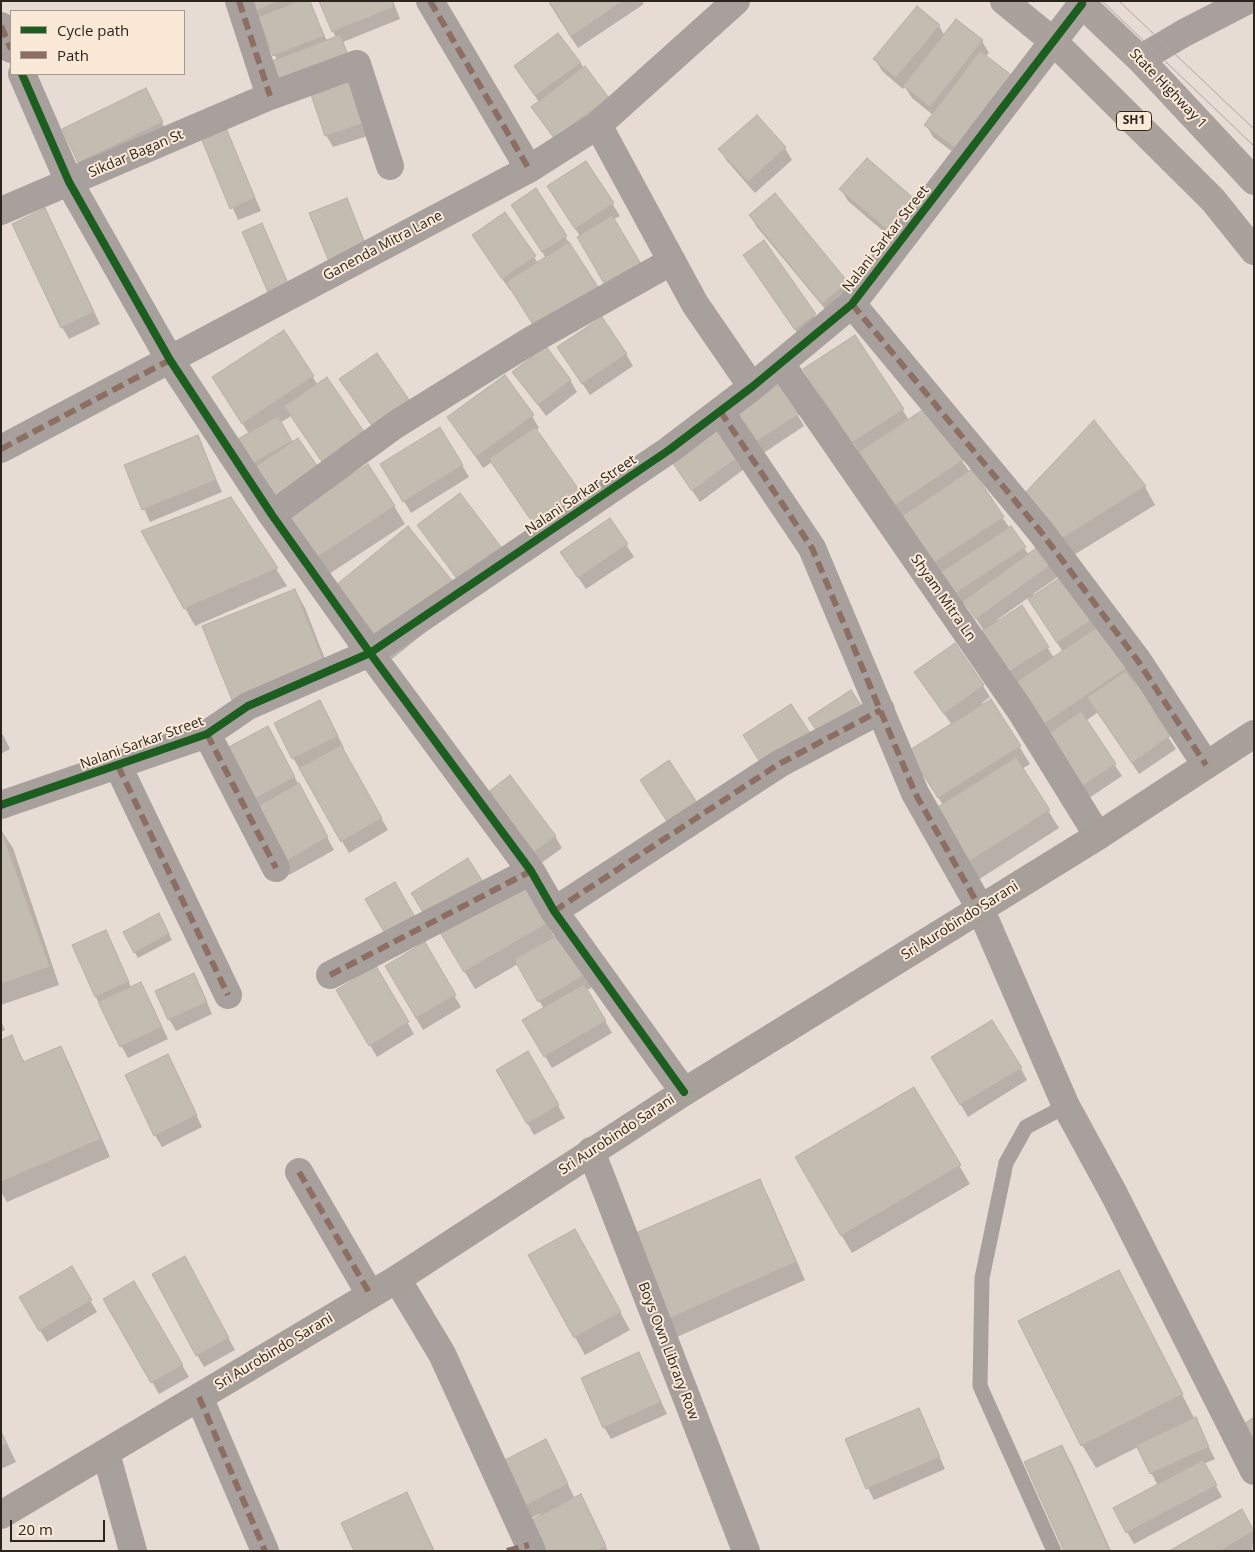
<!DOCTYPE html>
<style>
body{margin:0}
#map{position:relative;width:1255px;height:1552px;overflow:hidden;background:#e6dcd3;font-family:"Open Sans",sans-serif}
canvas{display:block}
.frame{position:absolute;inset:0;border:2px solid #2b251e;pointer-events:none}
.legend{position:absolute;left:10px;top:10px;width:175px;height:65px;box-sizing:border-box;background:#fbe9d8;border:1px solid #a89b8e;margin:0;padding:6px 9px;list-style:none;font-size:15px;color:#2b251e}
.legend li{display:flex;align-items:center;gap:10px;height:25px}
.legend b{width:25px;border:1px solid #a89b8e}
.scale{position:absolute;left:10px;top:1520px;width:95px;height:22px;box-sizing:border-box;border:2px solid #2b251e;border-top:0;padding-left:6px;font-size:15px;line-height:18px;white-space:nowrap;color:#2b251e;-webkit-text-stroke:4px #fbe9d8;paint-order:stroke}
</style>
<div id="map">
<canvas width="1255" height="1552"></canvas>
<div class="frame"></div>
<ul class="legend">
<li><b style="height:6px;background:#1b5e20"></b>Cycle path</li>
<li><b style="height:6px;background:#8d6e63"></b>Path</li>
</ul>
<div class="scale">20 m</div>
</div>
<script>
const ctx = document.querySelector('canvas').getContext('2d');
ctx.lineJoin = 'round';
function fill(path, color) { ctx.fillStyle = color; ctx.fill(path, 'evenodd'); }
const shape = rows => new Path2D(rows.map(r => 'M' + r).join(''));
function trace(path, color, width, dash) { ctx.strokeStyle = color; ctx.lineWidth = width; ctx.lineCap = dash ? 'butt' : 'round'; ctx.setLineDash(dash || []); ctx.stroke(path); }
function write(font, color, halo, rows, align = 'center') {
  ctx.font = font + ' "Open Sans",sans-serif'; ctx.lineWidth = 4; ctx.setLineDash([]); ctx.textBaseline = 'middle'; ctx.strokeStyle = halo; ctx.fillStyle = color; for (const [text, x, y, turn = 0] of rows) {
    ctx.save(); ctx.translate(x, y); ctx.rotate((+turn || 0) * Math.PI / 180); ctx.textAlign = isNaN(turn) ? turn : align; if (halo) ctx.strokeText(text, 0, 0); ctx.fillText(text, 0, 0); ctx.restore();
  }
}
fill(shape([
 [250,1,315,1,310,3,327,41,336,38,321,1,393,1,400,19,343,42,355,72,374,134,333,147,326,135,311,89,277,60],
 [551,1,642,1,644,4,578,48,556,14,549,3],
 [939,26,945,36,982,41,989,53,985,57,966,162,933,137,926,125,933,115,912,98,905,87,903,89,882,71,875,59],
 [558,34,608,99,562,149,532,107,539,102,515,66],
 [152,102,168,135,79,163,63,129],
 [224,125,261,211,238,220,201,134],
 [785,148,792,160,755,193,727,161,720,150],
 [867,159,897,243,848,201,841,189],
 [586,162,620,216,580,236,555,198],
 [775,195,847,283,854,295,830,315,757,227,750,215],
 [347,200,373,261,338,275],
 [505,213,538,263,546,258,520,217,565,236,572,248,510,290,480,247],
 [51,221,100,324,69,339,62,327],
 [262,225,296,301,278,308],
 [764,242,822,327,803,341,744,256],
 [284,331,317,384,291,416,280,423,292,443,282,512,238,440,249,434,224,395],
 [855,336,909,420,962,461,1029,555,1039,548,1058,577,1033,594,1034,596,1064,577,1127,668,1137,686,1135,687,1176,749,1139,774,1098,712,1086,721,1122,776,1089,798,984,631,966,603,961,606,804,369],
 [1028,598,1063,652,1054,658,1047,647,997,620],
 [376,354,384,444,341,380],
 [626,354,633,366,590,395,566,359],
 [514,372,570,380,577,392,546,416],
 [797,414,804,426,759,456,741,427],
 [532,416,539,428,536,430,548,546,492,462,483,468,449,417],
 [1093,422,1145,487,1155,505,1069,558,1035,513],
 [718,425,747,467,700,502,671,460],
 [440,428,469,477,411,513,382,464],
 [197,437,222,492,150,522,125,466],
 [460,494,468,595,419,525],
 [231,498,287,586,195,626,185,608],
 [394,506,405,524,326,576,299,536],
 [610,520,634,557,586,589,569,564],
 [295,590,305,608,334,682,233,700],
 [463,602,392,659,347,603],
 [923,684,983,686,990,697,982,703,1019,746,1030,764,1022,769,1059,828,978,880,945,828,943,805,920,769,952,725],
 [327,714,344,748,342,749,388,830,349,853,293,758],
 [1,731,10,749,1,754],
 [274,739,334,850,289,875,223,751],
 [496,805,555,836,562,848,540,864],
 [1,830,13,848,59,985,1,1005],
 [521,881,555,938,593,987,587,990,612,1033,552,1068,524,1021,544,1009,518,964,475,989,439,929],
 [162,920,172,940,138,958,124,933],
 [105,932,131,987,147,995,168,1039,128,1058,96,997],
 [424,944,461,1007,423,1030,386,966],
 [376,968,414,1034,377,1057,338,990],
 [200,986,212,1014,176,1031,169,1019],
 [1,1021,5,1030,1,1032],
 [11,1037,25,1063,60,1048,70,1065,110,1157,7,1202,1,1192,1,1041],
 [528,1053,565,1118,534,1135,497,1070],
 [933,1058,1021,1069,1027,1080,968,1117],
 [174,1068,202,1127,162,1147,155,1135],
 [914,1088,970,1184,852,1253,796,1158],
 [759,1180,769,1198,805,1280,677,1337,667,1319],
 [585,1248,630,1330,585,1355,575,1337],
 [71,1268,97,1312,47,1342,21,1298],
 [191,1270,235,1350,204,1367,197,1355],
 [1119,1271,1215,1459,1204,1464,1222,1497,1134,1544,1127,1532,1158,1486,1138,1447,1096,1468,1082,1445],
 [134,1282,189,1377,159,1394,105,1299],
 [638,1354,667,1414,611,1439,604,1427],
 [918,1409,945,1469,874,1500,868,1488],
 [1,1431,16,1462,1,1469],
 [1062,1447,1072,1464,1111,1551,1066,1551],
 [553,1453,575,1499,587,1508,608,1551,540,1551,541,1516,540,1514,527,1520,520,1508],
 [406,1494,435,1551,355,1551],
 [1241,1511,1254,1533,1252,1551,1171,1551]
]), '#0003');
const building = shape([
 [248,1,279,1,253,12,248,1],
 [298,1,310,1,324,36,273,56,258,17,298,1],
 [319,1,392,1,394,7,332,32,319,1],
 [549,1,623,1,571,37,549,1],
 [917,6,940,25,896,78,873,59,917,6],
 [956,19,983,40,930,107,903,86,956,19],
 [558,33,581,63,535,96,514,66,558,33],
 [340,35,350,60,282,86,272,61,340,35],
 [980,51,1014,77,959,151,924,125,980,51],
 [585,66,609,98,554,138,531,107,585,66],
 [351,72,368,122,325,136,308,86,351,72],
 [146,88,163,122,78,163,62,129,146,88],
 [757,115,786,147,748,182,718,149,757,115],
 [224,123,255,198,230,209,199,133,224,123],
 [867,158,917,201,890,232,839,189,867,158],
 [586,161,614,203,575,229,547,186,586,161],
 [536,188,567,236,542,252,511,205,536,188],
 [775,193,848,282,822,304,749,215,775,193],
 [347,198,367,249,330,264,309,213,347,198],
 [45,208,94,312,61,328,12,224,45,208],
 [505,212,536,256,502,279,472,235,505,212],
 [612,215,641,264,605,285,577,237,612,215],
 [262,223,290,288,270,297,242,232,262,223],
 [764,240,816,314,795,330,743,255,764,240],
 [569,242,600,290,537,331,506,282,569,242],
 [602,317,627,354,582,384,557,347,602,317],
 [284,330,314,376,242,424,212,377,284,330],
 [855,335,904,409,852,443,803,369,855,335],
 [546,346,571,380,538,405,512,372,546,346],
 [377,353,414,407,377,433,339,379,377,353],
 [505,375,534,415,476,457,447,417,505,375],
 [327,377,369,439,326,468,284,406,327,377],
 [779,384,799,414,751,445,732,415,779,384],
 [927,407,963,460,893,507,857,453,927,407],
 [278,416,292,441,250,465,236,440,278,416],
 [1094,420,1146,486,1058,541,1023,495,1094,420],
 [718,423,741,455,692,491,670,459,718,423],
 [440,427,463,465,403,502,380,464,440,427],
 [535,427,584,497,537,529,489,459,535,427],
 [198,435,216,480,142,510,124,465,198,435],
 [298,438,320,470,274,501,253,468,298,438],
 [368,464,395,506,315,559,287,518,368,464],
 [972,469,1004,517,934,563,902,516,972,469],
 [460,493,505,552,461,584,417,525,460,493],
 [231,497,278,568,184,609,141,531,231,497],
 [610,518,628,544,578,578,560,552,610,518],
 [408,526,454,583,381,642,336,585,408,526],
 [1011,526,1026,547,953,595,938,574,1011,526],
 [1039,546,1052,564,976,619,963,601,1039,546],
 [1064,575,1093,619,1057,643,1028,599,1064,575],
 [295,589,325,664,232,700,202,626,295,589],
 [1022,605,1049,647,1005,674,979,633,1022,605],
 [1100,625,1128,667,1040,727,1012,685,1100,625],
 [955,643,984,685,944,714,914,672,955,643],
 [1126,671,1170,736,1132,763,1087,697,1126,671],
 [851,690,865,711,822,739,808,718,851,690],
 [991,699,1021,746,938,798,908,751,991,699],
 [320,700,338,736,292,759,274,723,320,700],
 [791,704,814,739,765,770,743,735,791,704],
 [1081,711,1116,764,1081,787,1047,735,1081,711],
 [268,726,295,777,249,802,221,751,268,726],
 [341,745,382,818,341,842,299,768,341,745],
 [1016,757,1050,810,967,863,933,810,1016,757],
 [669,760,700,807,670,826,640,780,669,760],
 [510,775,556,836,533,853,487,793,510,775],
 [299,783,328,837,281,864,251,810,299,783],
 [1,829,50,967,1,984,1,829],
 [468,858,483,882,426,917,411,893,468,858],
 [522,879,548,923,464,972,438,929,522,879],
 [395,882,418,922,388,939,365,899,395,882],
 [159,913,169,934,134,953,123,932,159,913],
 [106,930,129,982,95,997,72,945,106,930],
 [564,932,587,974,538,1002,514,959,564,932],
 [425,942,456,995,416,1018,385,966,425,942],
 [376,966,409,1022,369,1046,336,990,376,966],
 [194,973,207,1002,168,1020,155,991,194,973],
 [141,982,162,1027,120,1047,98,1002,141,982],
 [584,984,606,1021,544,1057,522,1020,584,984],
 [992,1020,1022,1068,960,1105,931,1057,992,1020],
 [12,1035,23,1062,61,1046,101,1139,1,1182,1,1040,12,1035],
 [528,1051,559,1105,527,1124,496,1070,528,1051],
 [168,1054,197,1115,154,1136,125,1075,168,1054],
 [914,1087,961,1165,841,1236,795,1157,914,1087],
 [760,1179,796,1262,666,1320,629,1236,760,1179],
 [575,1229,621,1312,574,1338,528,1255,575,1229],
 [185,1256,229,1338,196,1356,152,1274,185,1256],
 [72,1266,92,1300,39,1331,19,1297,72,1266],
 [1119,1270,1183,1394,1081,1446,1018,1321,1119,1270],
 [134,1281,183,1365,151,1383,103,1299,134,1281],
 [639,1352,661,1402,603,1428,581,1378,639,1352],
 [919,1408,940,1457,866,1489,845,1439,919,1408],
 [1196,1417,1209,1447,1150,1474,1136,1445,1196,1417],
 [1254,1417,1254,1439,1245,1423,1254,1417],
 [1,1432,7,1444,1,1446,1,1432],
 [546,1439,568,1484,519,1509,497,1464,546,1439],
 [1062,1445,1110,1551,1064,1551,1024,1462,1062,1445],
 [1203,1460,1217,1485,1126,1533,1113,1508,1203,1460],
 [407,1492,434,1551,354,1551,341,1523,407,1492],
 [581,1494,606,1546,596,1551,538,1551,525,1523,581,1494],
 [1242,1509,1254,1531,1220,1551,1169,1551,1242,1509]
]);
fill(building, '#c3bcb0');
trace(building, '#b6b0a8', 1);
trace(shape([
 [1054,1551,980,1386,982,1278,1006,1163,1026,1127,1066,1106]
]), '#a7a09c', 15);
trace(shape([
 [239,1,270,96],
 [430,1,529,169],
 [1,26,11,49],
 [1140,59,1184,33,1246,1],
 [22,74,69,182,170,360,272,515,370,653,531,871,554,911,684,1092],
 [598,125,695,304,752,387],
 [1,211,270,96,357,64,390,166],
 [852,304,1041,532,1138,661,1206,765],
 [781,364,1020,710,1098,836],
 [720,411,812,548,915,793,980,908,1066,1106,1114,1194,1254,1471],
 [1,449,529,169,598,125,736,1],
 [272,515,395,425,530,341,672,261],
 [207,734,276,868],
 [118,766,228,995],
 [1,805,207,734,248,706,370,653,669,450,752,387,852,304,1082,4],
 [554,911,779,764,881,710],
 [330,975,531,871],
 [591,1151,746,1551],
 [299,1172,370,1294],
 [397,1279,442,1354,532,1551],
 [199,1397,265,1551],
 [106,1453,133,1551]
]), '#a7a09c', 28);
trace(shape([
 [1,1515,397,1279,684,1092,1098,836,1254,734]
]), '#a79f99', 28);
trace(shape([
 [1004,1,1054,42,1213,200,1254,251],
 [1079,1,1140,59,1254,181]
]), '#aaa19c', 28);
trace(shape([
 [1102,1,1254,146],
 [1119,1,1254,129]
]), '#ada5a0', 1);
trace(shape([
 [239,1,270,96],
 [430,1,529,169],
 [1,26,11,49],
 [852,304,1041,532,1138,661,1206,765],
 [720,411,812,548,915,793,980,908],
 [1,449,170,360],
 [207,734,276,868],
 [118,766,228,995],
 [554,911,779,764,881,710],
 [330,975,531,871],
 [299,1172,370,1294],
 [199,1397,265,1551],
 [507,1551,529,1545]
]), '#8d6e63', 6, [12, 6]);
trace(shape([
 [22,74,69,182,170,360,272,515,370,653,531,871,554,911,684,1092],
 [1,805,207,734,248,706,370,653,669,450,752,387,852,304,1082,4]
]), '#1b5e20', 8);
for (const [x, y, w] of [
 [1134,121,35]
]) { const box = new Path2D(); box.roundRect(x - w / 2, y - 9.5, w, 19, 4); ctx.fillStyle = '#fbe9d8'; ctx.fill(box); trace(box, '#2b251e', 1); }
write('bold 12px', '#2b251e', null, [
 ["SH1",1134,121]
]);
write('14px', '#2b251e', '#fbe9d8', [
 ["State Highway 1",1168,89,46],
 ["Sikdar Bagan St",136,154,-23],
 ["Nalani Sarkar Street",886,239,-52],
 ["Ganenda Mitra Lane",383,246,-28],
 ["Nalani Sarkar Street",581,495,-34],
 ["Shyam Mitra Ln",943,598,55],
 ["Nalani Sarkar Street",142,743,-20],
 ["Sri Aurobindo Sarani",960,921,-32],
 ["Sri Aurobindo Sarani",617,1135,-33],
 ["Boys Own Library Row",668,1351,69],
 ["Sri Aurobindo Sarani",274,1352,-31]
]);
</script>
